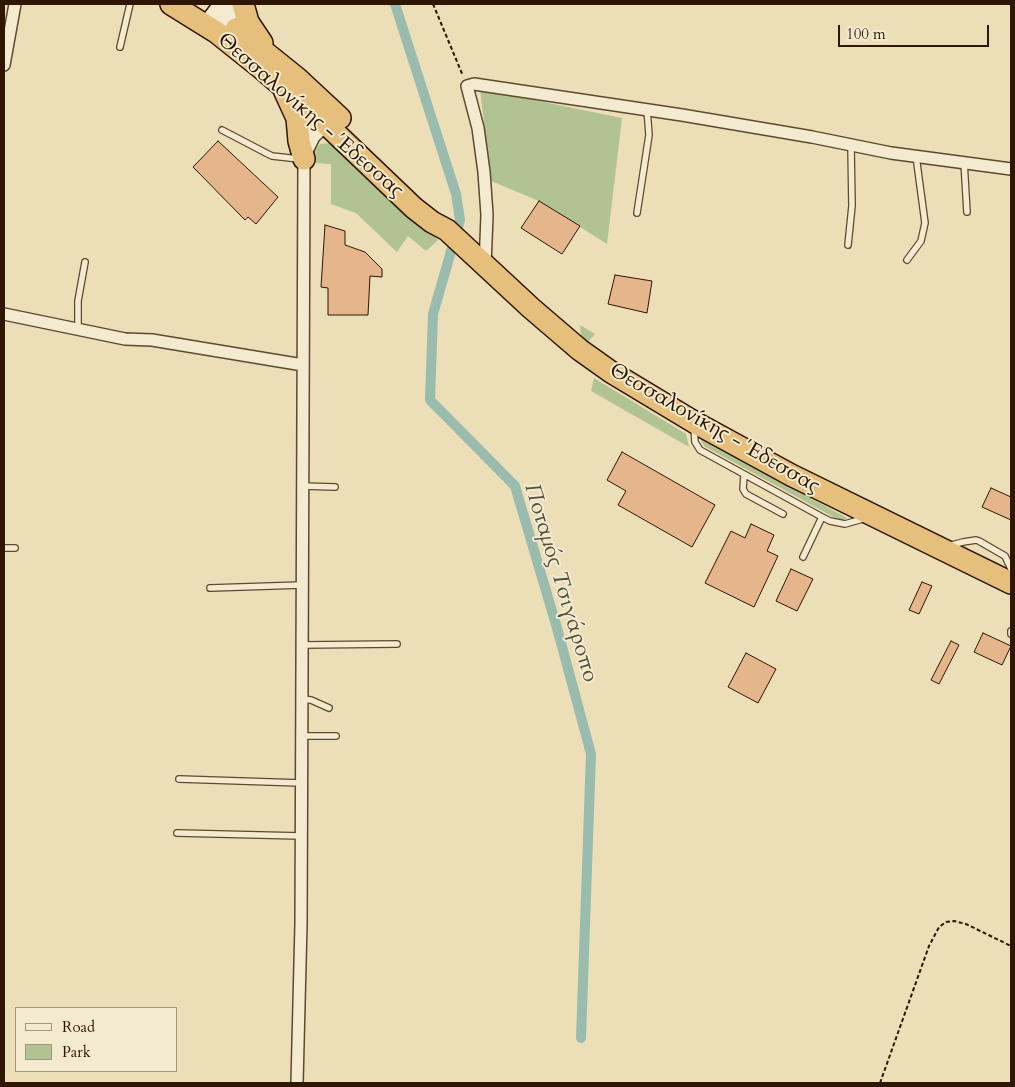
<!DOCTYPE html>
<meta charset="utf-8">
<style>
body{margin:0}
#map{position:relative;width:1015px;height:1087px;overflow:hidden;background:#ecdeb7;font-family:Cardo,serif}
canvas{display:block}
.frame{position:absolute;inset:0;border:5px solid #2e1600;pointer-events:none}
.legend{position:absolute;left:15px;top:1007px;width:162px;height:65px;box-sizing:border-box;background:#f3ead0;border:1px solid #a4957d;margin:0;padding:6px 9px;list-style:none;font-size:15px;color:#2e1600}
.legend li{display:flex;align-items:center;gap:10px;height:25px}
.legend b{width:25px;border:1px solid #a4957d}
.scale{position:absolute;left:838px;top:25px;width:151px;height:22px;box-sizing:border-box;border:2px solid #2e1600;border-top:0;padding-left:6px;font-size:15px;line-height:18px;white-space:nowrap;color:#2e1600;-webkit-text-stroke:4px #f3ead0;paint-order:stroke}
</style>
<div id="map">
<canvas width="1015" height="1087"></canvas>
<div class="frame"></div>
<ul class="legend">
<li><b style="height:6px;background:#f3ead0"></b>Road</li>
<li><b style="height:14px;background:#b1c293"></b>Park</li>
</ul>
<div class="scale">100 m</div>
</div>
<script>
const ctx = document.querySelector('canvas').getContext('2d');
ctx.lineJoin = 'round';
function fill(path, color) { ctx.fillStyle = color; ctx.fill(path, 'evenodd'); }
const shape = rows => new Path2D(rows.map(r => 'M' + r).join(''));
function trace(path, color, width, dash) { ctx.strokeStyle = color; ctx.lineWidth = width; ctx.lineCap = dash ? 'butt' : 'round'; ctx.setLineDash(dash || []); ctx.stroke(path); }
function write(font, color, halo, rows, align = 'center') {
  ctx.font = font + ' Cardo,serif'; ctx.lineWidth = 4; ctx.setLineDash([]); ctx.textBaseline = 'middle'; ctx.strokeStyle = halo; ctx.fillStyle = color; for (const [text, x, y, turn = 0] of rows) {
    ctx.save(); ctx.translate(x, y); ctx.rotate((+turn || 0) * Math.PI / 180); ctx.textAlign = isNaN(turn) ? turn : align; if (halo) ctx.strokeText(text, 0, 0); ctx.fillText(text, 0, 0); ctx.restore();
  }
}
fill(shape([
 [480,89,622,118,607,244,539,201,491,181],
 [331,143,407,213,438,240,426,251,408,236,397,252,356,213,331,204,331,164,316,163,315,150,320,144],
 [580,325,595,334,586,344,581,336],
 [594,378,686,434,689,447,591,391],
 [700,438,847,518,841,521,704,446]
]), '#b1c293');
trace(shape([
 [395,4,456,194,460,220,433,314,430,400,515,486,557,628,591,754,581,1038]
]), '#99bcaf', 10);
const building = shape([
 [218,141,278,197,256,224,248,217,245,220,193,167,218,141],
 [539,201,580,226,562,254,521,228,539,201],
 [325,225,345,231,345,245,365,252,382,269,382,277,370,276,368,315,328,315,328,288,321,287,325,225],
 [615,275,652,281,647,313,608,304,615,275],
 [622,452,715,505,692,547,618,505,626,491,607,480,622,452],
 [991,488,1011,497,1011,520,982,507,991,488],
 [751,524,774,535,767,551,778,556,754,607,705,583,731,531,745,538,751,524],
 [791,569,813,579,797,611,776,601,791,569],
 [922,582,932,586,919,614,909,610,922,582],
 [983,633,1011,646,1002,665,974,652,983,633],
 [951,641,959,645,939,684,931,680,951,641],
 [746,653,776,669,758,703,728,687,746,653]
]);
fill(building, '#e5b58c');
trace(building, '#2e1600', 1);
const lane = shape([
 [120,47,130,4],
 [222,130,266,153,272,156,299,159],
 [964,162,967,212],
 [637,213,649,135,647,109],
 [848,245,852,206,851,146],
 [907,260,921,241,925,223,916,156],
 [78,329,78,301,85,262],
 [694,429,695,442,700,450,822,517,830,521,845,524,866,518],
 [744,475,743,489,746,494,783,514],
 [302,486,335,487],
 [948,546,963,542,976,540,979,541,1005,556,1011,569],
 [4,548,15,548],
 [803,557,822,517],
 [210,588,302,585],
 [1011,634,1011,631],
 [301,645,397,644],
 [301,699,311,700,329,708],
 [301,736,336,736],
 [179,779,301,783],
 [177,833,301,836]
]);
const street = shape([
 [4,65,15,4],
 [307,151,314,137,329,122],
 [485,266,487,215,484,172,478,128,467,86,474,84,682,115,812,137,891,153,1011,169],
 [4,314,125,339,152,340,303,365],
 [297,1083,301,924,304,159,306,137,308,130,322,116]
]);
const secondary = shape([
 [206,25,222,4],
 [216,32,236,4]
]);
const highway = shape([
 [171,4,216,32,261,68,326,124,414,208,432,222,447,230,531,308,580,350,611,372,694,422,791,475,1011,583],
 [243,4,248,22,262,43],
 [236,29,297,78,340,118],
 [285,92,297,118,299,141,304,159]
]);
trace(lane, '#5e482e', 8);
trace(street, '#5e482e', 14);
trace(secondary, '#2e1600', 19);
trace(highway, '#2e1600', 24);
trace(shape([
 [433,4,463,76],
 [880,1083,929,946,939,927,946,922,954,921,966,924,1011,946]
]), '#2e1600', 2, [4, 2.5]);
trace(lane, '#f3ead0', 5.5);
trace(street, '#f3ead0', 11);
trace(secondary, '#f3ead0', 16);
trace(highway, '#e6bf7c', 21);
write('21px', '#2e1600', '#f3ead0', [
 ["Θεσσαλονίκης - Έδεσσας",310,116,41],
 ["Θεσσαλονίκης - Έδεσσας",714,429,30]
]);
write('italic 22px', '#53503d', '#f3ead0', [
 ["Ποταμός Τσιγάροπο",560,583,73]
]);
</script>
